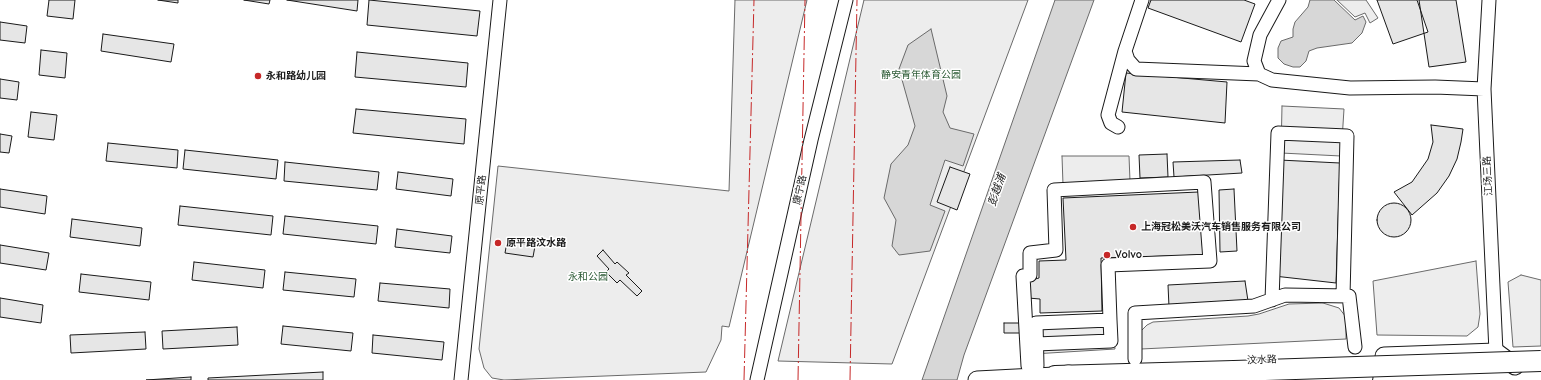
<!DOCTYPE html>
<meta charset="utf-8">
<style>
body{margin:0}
canvas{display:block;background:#fff}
</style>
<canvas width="1541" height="380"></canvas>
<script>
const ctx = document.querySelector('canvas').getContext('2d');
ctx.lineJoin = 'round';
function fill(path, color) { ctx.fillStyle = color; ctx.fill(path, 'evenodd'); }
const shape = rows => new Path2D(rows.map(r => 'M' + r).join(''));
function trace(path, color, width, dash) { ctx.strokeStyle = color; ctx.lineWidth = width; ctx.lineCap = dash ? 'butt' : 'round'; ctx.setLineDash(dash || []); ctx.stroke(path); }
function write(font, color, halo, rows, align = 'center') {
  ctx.font = font + ' Quicksand,"Noto Sans SC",sans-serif'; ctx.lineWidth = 3; ctx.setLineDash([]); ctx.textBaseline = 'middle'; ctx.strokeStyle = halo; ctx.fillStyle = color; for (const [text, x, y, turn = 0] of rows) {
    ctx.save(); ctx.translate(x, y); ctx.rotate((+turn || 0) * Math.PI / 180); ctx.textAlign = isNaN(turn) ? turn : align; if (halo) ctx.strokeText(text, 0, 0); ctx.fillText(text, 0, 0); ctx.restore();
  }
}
const built = shape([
 [735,0,807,0,729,327,722,326,721,340,706,372,504,380,492,378,484,368,479,349,498,166,729,191,735,0],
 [864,0,1028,0,892,364,778,361,864,0],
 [1337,0,1366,0,1378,18,1370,23,1365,13,1355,17,1337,0],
 [1282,106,1344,109,1341,156,1281,153,1282,106],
 [1062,156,1129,156,1130,181,1063,185,1062,156],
 [1476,261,1480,314,1478,327,1467,336,1377,335,1373,281,1476,261],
 [1521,275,1541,280,1541,346,1513,347,1508,282,1521,275],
 [1323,303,1339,308,1346,317,1346,339,1141,349,1141,331,1147,325,1153,322,1248,316,1259,314,1289,304,1323,303],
 [1113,315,1115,349,1033,354,1031,317,1113,315]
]);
fill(built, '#ededed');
trace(built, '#6a6a6a', 1);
const water = shape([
 [1055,0,1094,0,964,355,957,380,922,380,1055,0],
 [1310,0,1334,0,1355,20,1363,16,1366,22,1362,33,1352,43,1317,48,1309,51,1306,61,1300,67,1293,67,1284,64,1278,58,1278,48,1281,41,1293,37,1293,29,1295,22,1308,7,1310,0],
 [931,29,947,96,943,112,950,128,974,134,963,166,945,160,930,205,945,211,930,251,899,255,892,246,896,220,884,198,891,164,908,145,915,126,899,69,908,45,931,29]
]);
fill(water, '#d7d7d7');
trace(water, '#6a6a6a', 1);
const building = shape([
 [49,0,75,0,73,19,47,16,49,0],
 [158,0,178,0,178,3,158,0],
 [244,0,270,0,269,4,244,0],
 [287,0,358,0,357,11,287,0],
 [369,0,480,11,477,36,367,25,369,0],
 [1151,0,1244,0,1255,4,1241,42,1148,8,1151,0],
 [1377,0,1417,0,1428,32,1393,44,1377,0],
 [1419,0,1456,0,1466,62,1429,67,1419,0],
 [0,22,27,26,25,43,0,40,0,22],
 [103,34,174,44,171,62,101,51,103,34],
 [41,50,67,53,65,78,39,75,41,50],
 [357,52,468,63,466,87,355,77,357,52],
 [1126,73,1227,82,1225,123,1122,112,1126,73],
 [0,79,19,82,17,100,0,98,0,79],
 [356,109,466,119,464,144,353,133,356,109],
 [31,112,57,115,54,140,28,137,31,112],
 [1431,125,1463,129,1461,142,1457,159,1449,176,1437,193,1412,215,1394,192,1412,182,1428,159,1433,142,1431,125],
 [0,134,12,136,9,153,0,152,0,134],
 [108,143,178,150,177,168,106,161,108,143],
 [185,150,278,160,276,179,183,169,185,150],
 [1167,154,1168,177,1140,178,1139,155,1167,154],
 [1240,160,1242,173,1174,177,1173,162,1240,160],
 [1279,160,1340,163,1336,283,1274,276,1279,160],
 [285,162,379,172,377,190,284,181,285,162],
 [950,167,970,174,957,210,937,202,950,167],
 [398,172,453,179,451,196,396,189,398,172],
 [0,189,47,196,45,214,0,207,0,189],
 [1234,189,1237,251,1220,252,1219,190,1234,189],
 [1199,192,1203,255,1101,258,1102,311,1040,313,1040,299,1028,298,1027,281,1039,278,1039,261,1066,260,1063,198,1199,192],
 '1377 220a17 17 0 1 1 34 0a17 17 0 1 1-34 0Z',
 [180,206,273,216,271,235,178,225,180,206],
 [285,216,378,226,376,244,283,234,285,216],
 [72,219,142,228,140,246,70,237,72,219],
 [397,229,452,236,450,253,395,247,397,229],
 [507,242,535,246,533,257,505,253,507,242],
 [0,245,49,253,46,270,0,263,0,245],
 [603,250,615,264,617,262,629,273,626,275,642,291,637,296,620,280,617,283,606,272,609,269,597,256,603,250],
 [194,262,265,270,263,288,192,280,194,262],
 [285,272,356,279,354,297,283,290,285,272],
 [81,274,151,282,149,300,79,292,81,274],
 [1245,281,1248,301,1169,307,1168,285,1245,281],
 [380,283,450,289,449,308,378,301,380,283],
 [0,298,43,305,41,323,0,317,0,298],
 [1004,323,1020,323,1020,333,1004,333,1004,323],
 [283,326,353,333,351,351,281,344,283,326],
 [237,327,238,345,163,349,162,331,237,327],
 [145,332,146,349,71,353,70,335,145,332],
 [373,335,444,342,442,360,372,353,373,335],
 [323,372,323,380,208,380,208,378,323,372],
 [191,377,191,380,146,380,191,377]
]);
fill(building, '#e6e6e6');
trace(building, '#1a1a1a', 1);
const minor = shape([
 [1142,0,1125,51,1128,60,1136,69,1259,74],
 [1279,0,1260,35,1254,61,1259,74,1272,80,1350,88,1435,87,1484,89],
 [1489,0,1484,89,1496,352],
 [1118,127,1111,123,1108,115,1125,51],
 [1272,300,1278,133,1347,136,1343,296],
 [1036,344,1111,341,1110,320],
 [1135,359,1135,313,1254,306,1285,295,1349,296,1355,347],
 [1028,366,1023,276,1030,275,1030,253,1056,250,1054,190,1204,182,1210,261,1108,265,1110,320,1036,323,1037,366],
 [461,380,500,0],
 [757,380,811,140,846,0]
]);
const major = shape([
 [1384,356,1496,352,1515,366],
 [977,380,1055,376,1069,374],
 [1281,380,1364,377]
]);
const highway = shape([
 [1055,376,1234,371]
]);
trace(minor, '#1a1a1a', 15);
trace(major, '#1a1a1a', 19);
trace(highway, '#1a1a1a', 22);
trace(minor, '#fff', 13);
trace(major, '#fff', 17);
trace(highway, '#fff', 20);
const highwayBridge = shape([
 [1234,371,1541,361]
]);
trace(highwayBridge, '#1a1a1a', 22, []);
trace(highwayBridge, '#fff', 20);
trace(shape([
 [744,380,754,0],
 [798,380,805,0],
 [850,380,857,0]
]), '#c62828', 1, [14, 3, 2, 3]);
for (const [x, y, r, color] of [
 [258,76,4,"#c62828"],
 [1133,227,4,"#c62828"],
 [498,243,4,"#c62828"],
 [1107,255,4,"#c62828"]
]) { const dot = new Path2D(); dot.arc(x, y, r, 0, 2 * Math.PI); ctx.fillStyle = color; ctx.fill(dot); trace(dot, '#fff', 1.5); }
write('10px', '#2b5a34', '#fff', [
 ["静安青年体育公园",921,75],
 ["永和公园",588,277]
]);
write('bold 10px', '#1a1a1a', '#fff', [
 ["永和路幼儿园",266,76],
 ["上海冠松美沃汽车销售服务有限公司",1141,227],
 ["原平路汶水路",506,243],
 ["Volvo",1115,255]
], 'left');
write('10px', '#1a1a1a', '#fff', [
 ["江场三路",1488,176,-93],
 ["原平路",481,190,-84],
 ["康宁路",800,190,-77],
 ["汶水路",1262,360,-2]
]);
write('italic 11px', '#1a1a1a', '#fff', [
 ["彭越浦",997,190,-71]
]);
</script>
